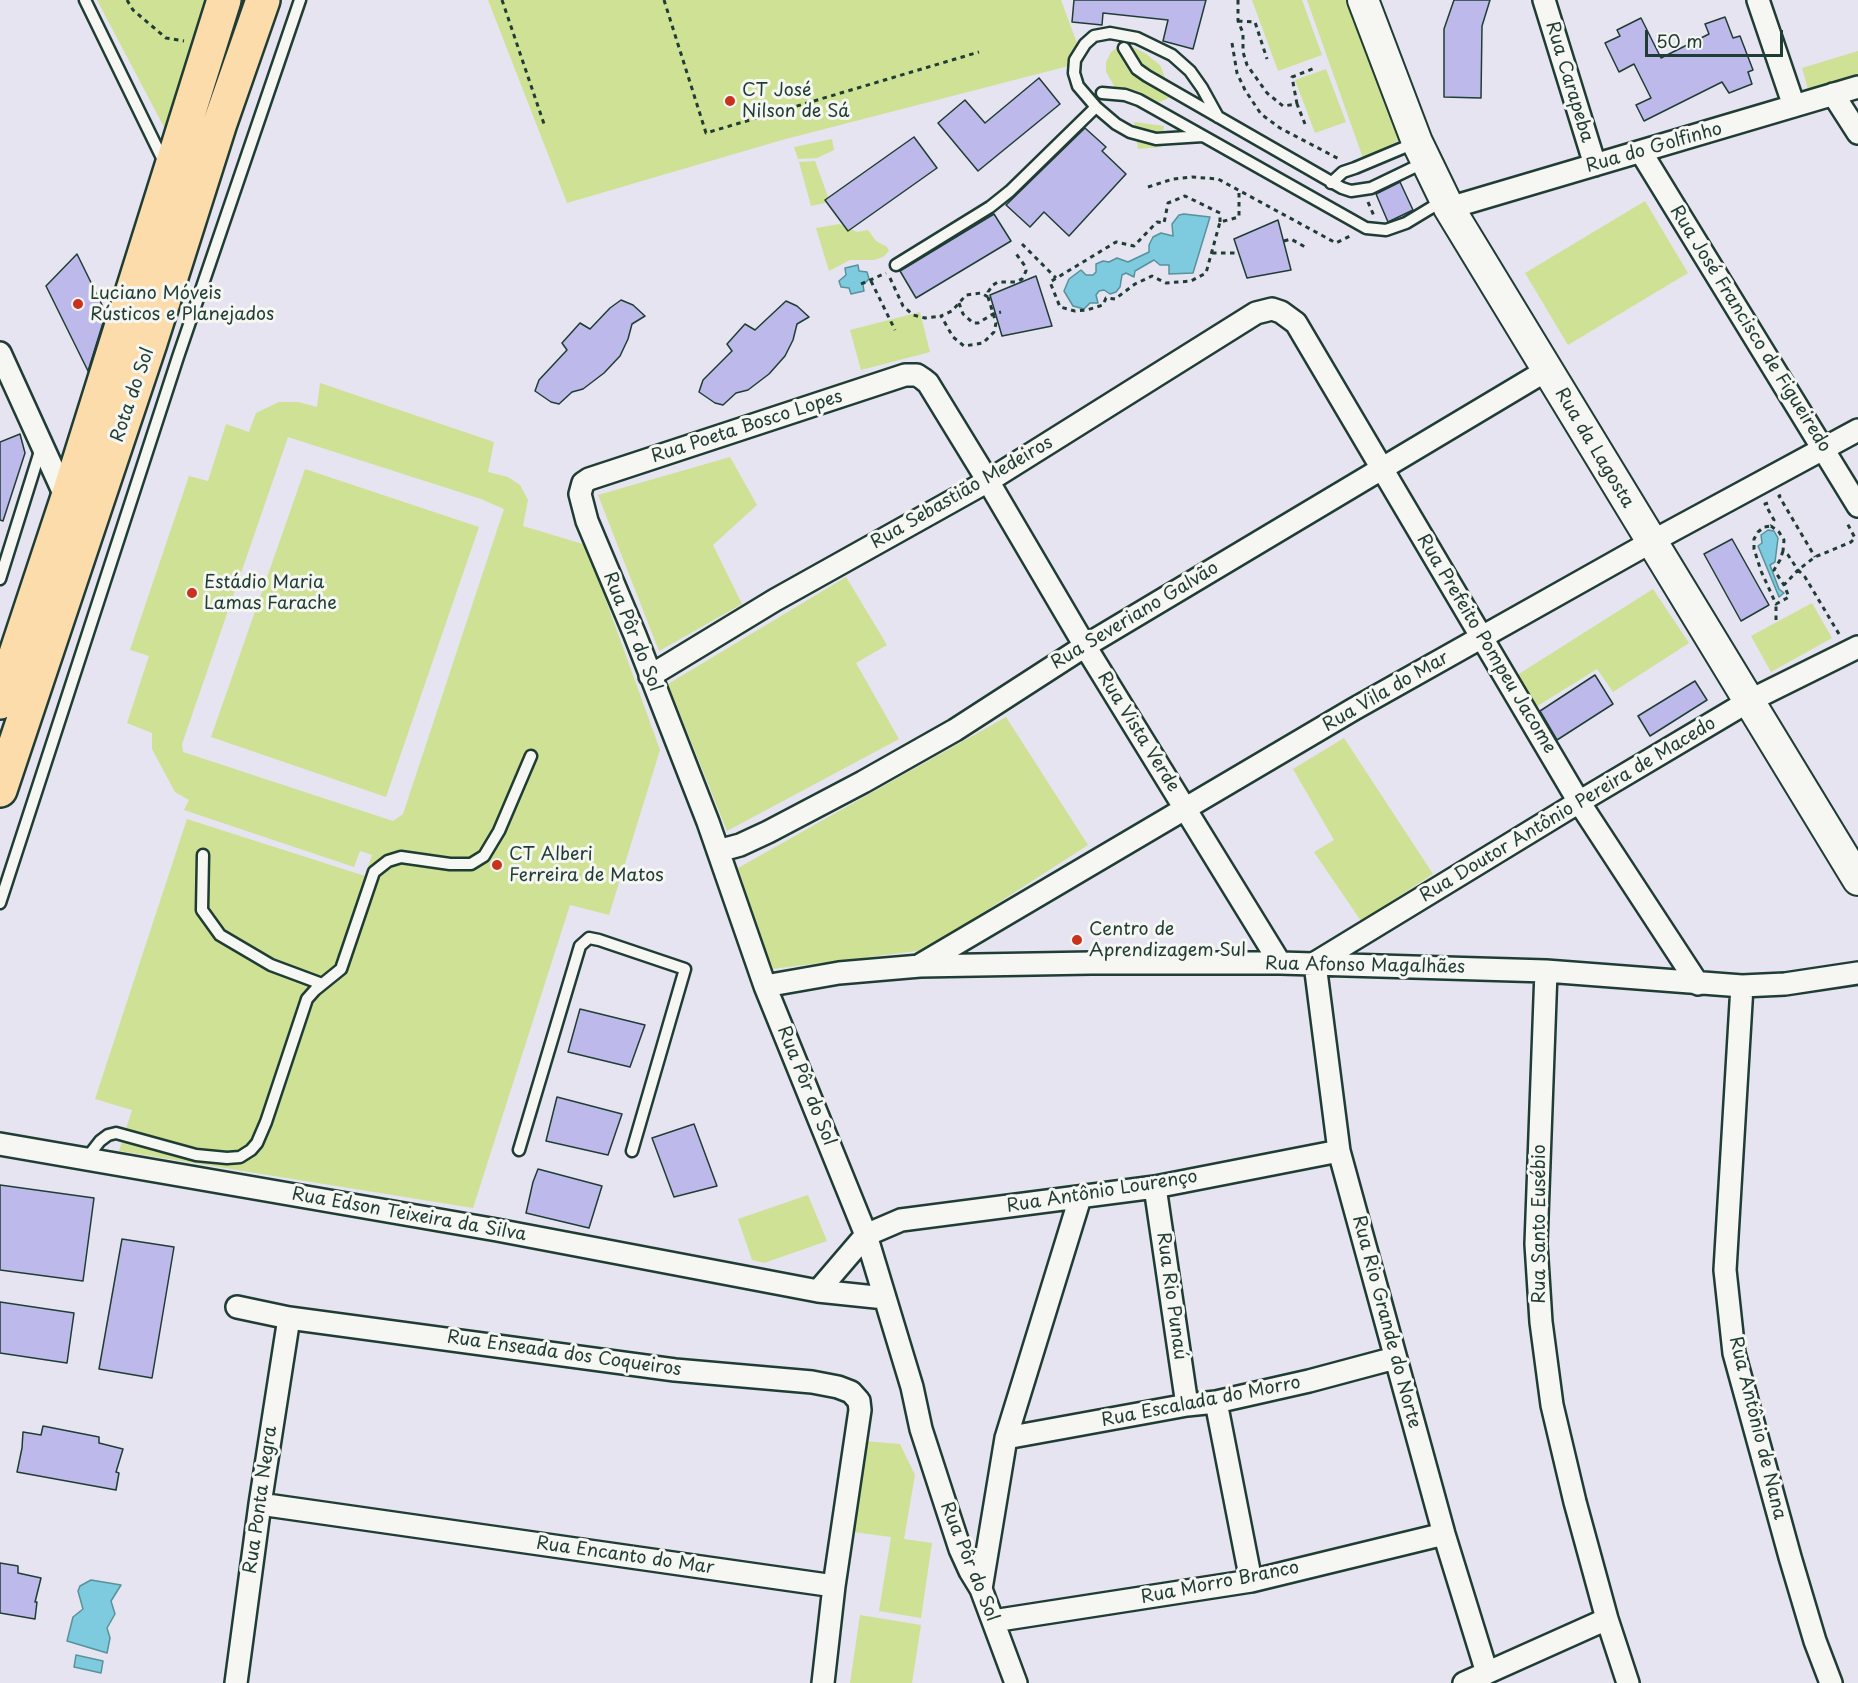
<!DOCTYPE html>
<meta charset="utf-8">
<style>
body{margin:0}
#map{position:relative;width:1858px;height:1683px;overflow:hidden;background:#e5e4f0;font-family:"Playpen Sans",sans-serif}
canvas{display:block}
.scale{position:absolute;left:1645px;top:30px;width:138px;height:27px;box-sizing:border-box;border:3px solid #1f3d34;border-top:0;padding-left:8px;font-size:18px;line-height:21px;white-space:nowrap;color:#1f3d34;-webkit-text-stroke:4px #f6f6f2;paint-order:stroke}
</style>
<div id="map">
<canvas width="1858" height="1683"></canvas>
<div class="scale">50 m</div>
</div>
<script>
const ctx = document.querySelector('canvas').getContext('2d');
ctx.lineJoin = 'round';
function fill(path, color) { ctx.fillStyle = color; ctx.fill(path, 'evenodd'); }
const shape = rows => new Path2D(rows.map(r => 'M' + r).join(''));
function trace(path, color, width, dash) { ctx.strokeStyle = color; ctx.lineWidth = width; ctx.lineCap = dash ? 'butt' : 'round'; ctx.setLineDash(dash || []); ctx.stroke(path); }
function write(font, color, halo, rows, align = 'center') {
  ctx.font = font + ' "Playpen Sans",sans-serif'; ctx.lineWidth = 6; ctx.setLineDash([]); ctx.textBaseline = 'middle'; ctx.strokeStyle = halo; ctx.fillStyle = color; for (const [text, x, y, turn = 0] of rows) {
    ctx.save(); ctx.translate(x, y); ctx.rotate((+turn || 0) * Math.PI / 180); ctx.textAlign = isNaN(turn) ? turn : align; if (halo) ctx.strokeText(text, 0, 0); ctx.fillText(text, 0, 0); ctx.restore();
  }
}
fill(shape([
 [97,0,206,0,165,129],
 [488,0,1061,0,1084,62,782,140,567,203],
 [1252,0,1302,0,1322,55,1278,71],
 [1307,0,1356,0,1404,137,1364,161],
 [1124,43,1145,53,1160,65,1170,90,1171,97,1157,103,1131,101,1116,89,1106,72,1106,62,1111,52],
 [1858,51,1858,82,1810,96,1802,68],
 [1326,69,1346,122,1315,133,1295,80],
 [1134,122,1164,126,1161,147,1138,149],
 [832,139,834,150,817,158,798,159,794,147],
 [815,161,830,202,811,206,799,162],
 [1645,201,1688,273,1568,345,1525,273],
 [839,224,857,232,868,230,876,241,887,247,889,251,883,257,874,260,850,260,829,271,816,228],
 [920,312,930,352,861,370,850,330],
 [320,383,494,442,488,472,508,477,520,485,528,500,523,526,586,545,660,750,609,915,570,905,473,1208,119,1151,132,1110,95,1099,187,819,365,876,372,855,360,851,354,867,184,810,189,800,175,792,152,749,152,733,127,723,149,656,130,650,189,476,208,481,226,424,249,432,256,413,279,402,298,402,317,407],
 [288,437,481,499,504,509,403,814,393,821,183,752,182,744],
 [730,457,757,505,713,545,742,604,659,651,598,495],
 [305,469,479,527,386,797,211,737],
 [846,577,887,645,856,663,899,739,727,831,668,684],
 [1653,589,1689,643,1613,692,1597,669,1531,710,1511,679],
 [1812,603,1832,638,1771,672,1751,636],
 [1006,717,1088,845,925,950,772,969,738,868],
 [1344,738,1433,874,1361,921,1314,852,1334,840,1293,769],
 [808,1195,827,1241,764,1263,752,1260,738,1219],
 [863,1441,900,1444,915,1475,904,1539,932,1543,921,1618,879,1611,891,1537,853,1532],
 [860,1615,921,1625,912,1683,850,1683]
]), '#cee195');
const water = shape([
 [1184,214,1210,217,1193,273,1169,274,1169,265,1160,265,1154,260,1135,271,1134,277,1126,273,1122,275,1120,287,1116,292,1110,294,1104,290,1099,291,1096,295,1098,303,1090,303,1084,309,1073,306,1064,291,1069,279,1081,270,1086,275,1093,275,1096,272,1096,264,1103,261,1109,262,1117,258,1128,262,1149,252,1149,245,1153,237,1161,233,1173,236,1172,224,1179,215,1184,214],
 [858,265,859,271,867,272,869,279,863,285,864,291,851,294,849,288,841,287,839,281,846,275,845,268,858,265],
 [1768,530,1774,531,1778,538,1775,562,1770,565,1779,589,1784,593,1779,597,1758,546,1762,543,1761,535,1768,530],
 [91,1580,121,1585,111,1601,115,1614,107,1628,110,1638,107,1653,67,1641,73,1617,83,1609,78,1591,80,1586,91,1580],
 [76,1655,103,1661,101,1673,74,1667,76,1655]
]);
fill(water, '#7ecade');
trace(water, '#58929a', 1.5);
const building = shape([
 [1074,0,1206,0,1193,49,1163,41,1168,20,1103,13,1102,25,1072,22,1074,0],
 [1454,0,1490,0,1482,26,1481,98,1444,97,1444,29,1454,0],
 [1725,17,1733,38,1740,36,1753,70,1748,72,1752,84,1729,93,1722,82,1644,121,1636,105,1651,98,1634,64,1619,72,1605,43,1620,36,1617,30,1641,18,1661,58,1709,34,1705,24,1725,17],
 [1039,78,1060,104,978,171,938,123,965,100,985,123,1039,78],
 [1085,128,1106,147,1102,151,1126,174,1069,236,1044,212,1030,227,1006,205,1085,128],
 [914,137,937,168,848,231,825,200,914,137],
 [1400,182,1413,210,1388,222,1376,194,1400,182],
 [994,214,1011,241,916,298,900,271,994,214],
 [1278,220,1291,270,1247,278,1234,239,1278,220],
 [77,254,106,313,88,371,46,286,77,254],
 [1036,276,1052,326,1002,336,990,295,1036,276],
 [621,300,633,305,645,316,632,324,628,339,620,356,604,373,583,389,572,392,559,404,551,402,535,391,539,380,567,350,562,343,580,323,590,329,610,308,621,300],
 [786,301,797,306,809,317,797,324,793,340,785,356,769,374,748,390,736,393,723,405,715,403,699,392,703,380,732,351,727,344,745,324,755,330,786,301],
 [20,434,25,453,3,521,0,520,0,442,20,434],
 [1732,539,1769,605,1741,621,1704,554,1732,539],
 [1595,675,1613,704,1557,740,1540,711,1595,675],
 [1695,681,1707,700,1650,736,1638,716,1695,681],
 [580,1009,645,1025,630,1067,568,1052,580,1009],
 [557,1097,622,1114,608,1155,546,1141,557,1097],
 [694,1124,717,1186,674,1197,652,1138,694,1124],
 [538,1169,602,1186,589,1228,526,1213,533,1182,538,1169],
 [0,1185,94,1198,83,1281,0,1270,0,1185],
 [122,1239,174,1247,152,1378,99,1369,122,1239],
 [0,1302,74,1313,67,1363,0,1353,0,1302],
 [43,1426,99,1437,99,1443,123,1449,116,1472,119,1473,116,1490,17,1472,22,1448,23,1432,41,1435,43,1426],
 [0,1563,18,1566,18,1573,41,1578,35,1602,37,1602,35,1619,0,1613,0,1563]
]);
fill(building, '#beb9eb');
trace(building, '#1f3d34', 1.5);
const lane = shape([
 [85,0,165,164],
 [1124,48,1137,69,1147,76,1342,188,1351,191,1371,188,1425,162],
 [1102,93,1125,95,1139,100,1203,136],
 [1218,117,1202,88,1190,71,1172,55,1137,38,1110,33,1094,36,1085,44,1075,60,1074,73,1078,86,1096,107,1116,124,1130,132,1156,139,1203,136,1366,228,1386,230,1406,223,1444,200],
 [1331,183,1343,172,1355,168,1417,142],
 [896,265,990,207,1010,191,1096,107],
 [0,579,41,448],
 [203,855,202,910,220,935,271,965,322,984],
 [0,903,178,357,300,0],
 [519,1150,580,946,589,938,599,940,685,969,632,1151],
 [86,1159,100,1141,108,1135,116,1133,196,1155,227,1158,240,1157,251,1150,257,1143,266,1122,307,999,315,990,341,969,374,872,388,861,401,857,450,864,471,864,484,856,499,831,531,756]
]);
const street = shape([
 [1544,0,1595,165],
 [1758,0,1794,106],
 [1833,94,1858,133],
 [1641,152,1858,506],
 [1449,208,1858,87],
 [0,353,67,500],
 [650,676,775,600,988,481,1256,313,1272,309,1281,312,1296,323,1579,802,1698,984],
 [718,851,740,845,768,832,863,782,955,730,1085,646,1547,370],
 [1315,963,1579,802,1749,701,1858,647],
 [1315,964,1339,1151,1444,1534,1487,1673],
 [920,965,1354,709,1651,542,1858,430],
 [1546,971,1536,1244,1541,1322,1552,1405,1575,1502,1607,1619,1628,1683],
 [765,986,839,973,920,966,1091,963,1280,963,1546,971,1742,986,1785,984,1858,973],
 [1742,986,1725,1270,1734,1353,1790,1557,1815,1641,1831,1683],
 [0,1144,497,1230,818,1291,885,1298],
 [1155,1187,1187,1405],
 [818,1291,866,1235,901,1220,1155,1187,1339,1151],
 [237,1307,289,1318,675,1370,812,1382,838,1387,851,1392,859,1401,860,1410,834,1586,823,1683],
 [1216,1402,1251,1581],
 [1006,1438,1187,1405,1216,1402,1309,1381,1395,1358],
 [260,1504,834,1586],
 [981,1589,1006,1438,1080,1198],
 [993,1621,1251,1581,1444,1534],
 [236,1683,260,1504,289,1318],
 [1016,1683,981,1589,970,1571,960,1549,946,1506,921,1429,912,1387,866,1235,765,986,708,822,635,635,587,521,580,494,583,483,589,479,905,375,917,375,923,379,928,383,988,481,1085,646,1280,963],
 [1464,1683,1607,1619]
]);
const secondary = shape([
 [1363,0,1417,142,1449,208,1858,880]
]);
const primary = shape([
 [0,702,67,500,224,0],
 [0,790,150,343,220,123,263,0]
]);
trace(lane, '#1f3d34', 15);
trace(street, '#1f3d34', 26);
trace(secondary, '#1f3d34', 34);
trace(primary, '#1f3d34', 38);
trace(shape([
 [127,0,133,10,166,38,184,41],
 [502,0,544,124],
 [664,0,706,133,979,52],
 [1238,0,1238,21,1243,33,1243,52,1247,65,1267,93,1283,106,1297,104,1305,124],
 [1238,21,1255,22,1267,59],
 [1232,43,1237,73,1245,90,1261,114,1280,128,1339,159],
 [1297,104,1292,77,1315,68],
 [1148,187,1173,179,1192,177,1218,179,1336,243,1350,236],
 [1368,202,1374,216],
 [1220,222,1220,213,1185,196,1168,203,1164,223,1157,222,1134,246,1116,242,1050,282,1060,307,1075,311,1087,310,1103,305,1106,298,1115,299,1135,284,1152,276,1166,283,1191,281,1206,273,1220,222,1239,217,1239,189],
 [1284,241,1291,239,1305,247],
 [1022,244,1056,278],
 [1212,253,1239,253],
 [890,278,903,306,913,315,925,318,941,316],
 [871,281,895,330],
 [861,284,886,273],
 [988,297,981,293,966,295,952,311,941,316,953,337,964,346,983,343,994,332,996,323,988,297,988,292,993,285,998,282,1015,282,1022,279,1026,271,1025,266,1014,251],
 [959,303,963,314,973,323,978,323,993,314,1001,312],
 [1781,495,1779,496,1815,557],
 [1768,503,1765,504,1774,520,1771,526],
 [1771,526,1779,532,1784,540,1783,551,1788,555,1798,570,1784,585,1789,597,1776,604,1761,571,1754,549,1754,539,1758,532,1764,527,1771,526],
 [1783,551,1780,560,1774,570,1784,585],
 [1776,620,1776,604],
 [1839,634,1805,577,1798,570,1815,557,1851,542,1855,538,1846,521]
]), '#1f3d34', 3, [4.5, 4.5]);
trace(lane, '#f6f6f2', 10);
trace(street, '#f6f6f2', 21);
trace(secondary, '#f6f6f2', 30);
trace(primary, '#fddcac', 33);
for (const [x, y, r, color] of [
 [730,101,6,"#c8321e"],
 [78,304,6,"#c8321e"],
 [192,593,6,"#c8321e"],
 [497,865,6,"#c8321e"],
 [1077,940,6,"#c8321e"]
]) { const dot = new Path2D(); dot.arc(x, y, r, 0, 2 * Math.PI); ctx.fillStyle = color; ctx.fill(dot); trace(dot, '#f6f6f2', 2); }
write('18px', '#1f3d34', '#f6f6f2', [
 ["Rua Carapeba",1569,82,73],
 ["Rua do Golfinho",1654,148,-16],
 ["Rua José Francisco de Figueiredo",1750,329,58],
 ["Rota do Sol",133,395,-71],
 ["Rua Poeta Bosco Lopes",747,427,-18],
 ["Rua da Lagosta",1594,448,59],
 ["Rua Sebastião Medeiros",962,493,-30],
 ["Rua Severiano Galvão",1135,616,-31],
 ["Rua Pôr do Sol",632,632,68],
 ["Rua Prefeito Pompeu Jacome",1486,644,59],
 ["Rua Vila do Mar",1386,692,-30],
 ["Rua Vista Verde",1138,732,58],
 ["Rua Doutor Antônio Pereira de Macedo",1568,810,-31],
 ["Rua Afonso Magalhães",1365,966,1],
 ["Rua Pôr do Sol",806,1086,68],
 ["Rua Antônio Lourenço",1102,1192,-9],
 ["Rua Edson Teixeira da Silva",409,1215,10],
 ["Rua Santo Eusébio",1540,1224,-90],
 ["Rua Rio Punaú",1171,1296,82],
 ["Rua Rio Grande do Norte",1386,1322,75],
 ["Rua Enseada dos Coqueiros",564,1354,8],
 ["Rua Escalada do Morro",1201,1402,-11],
 ["Rua Antônio de Nana",1757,1428,76],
 ["Rua Ponta Negra",261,1500,-82],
 ["Rua Encanto do Mar",625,1556,8],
 ["Rua Pôr do Sol",969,1562,68],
 ["Rua Morro Branco",1220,1583,-11]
]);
write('18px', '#1f3d34', '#f6f6f2', [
 ["CT José",742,91],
 ["Nilson de Sá",742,112],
 ["Luciano Móveis",90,294],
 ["Rústicos e Planejados",90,315],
 ["Estádio Maria",204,583],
 ["Lamas Farache",204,604],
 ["CT Alberi",509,855],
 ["Ferreira de Matos",509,876],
 ["Centro de",1089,930],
 ["Aprendizagem Sul",1089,951]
], 'left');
</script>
